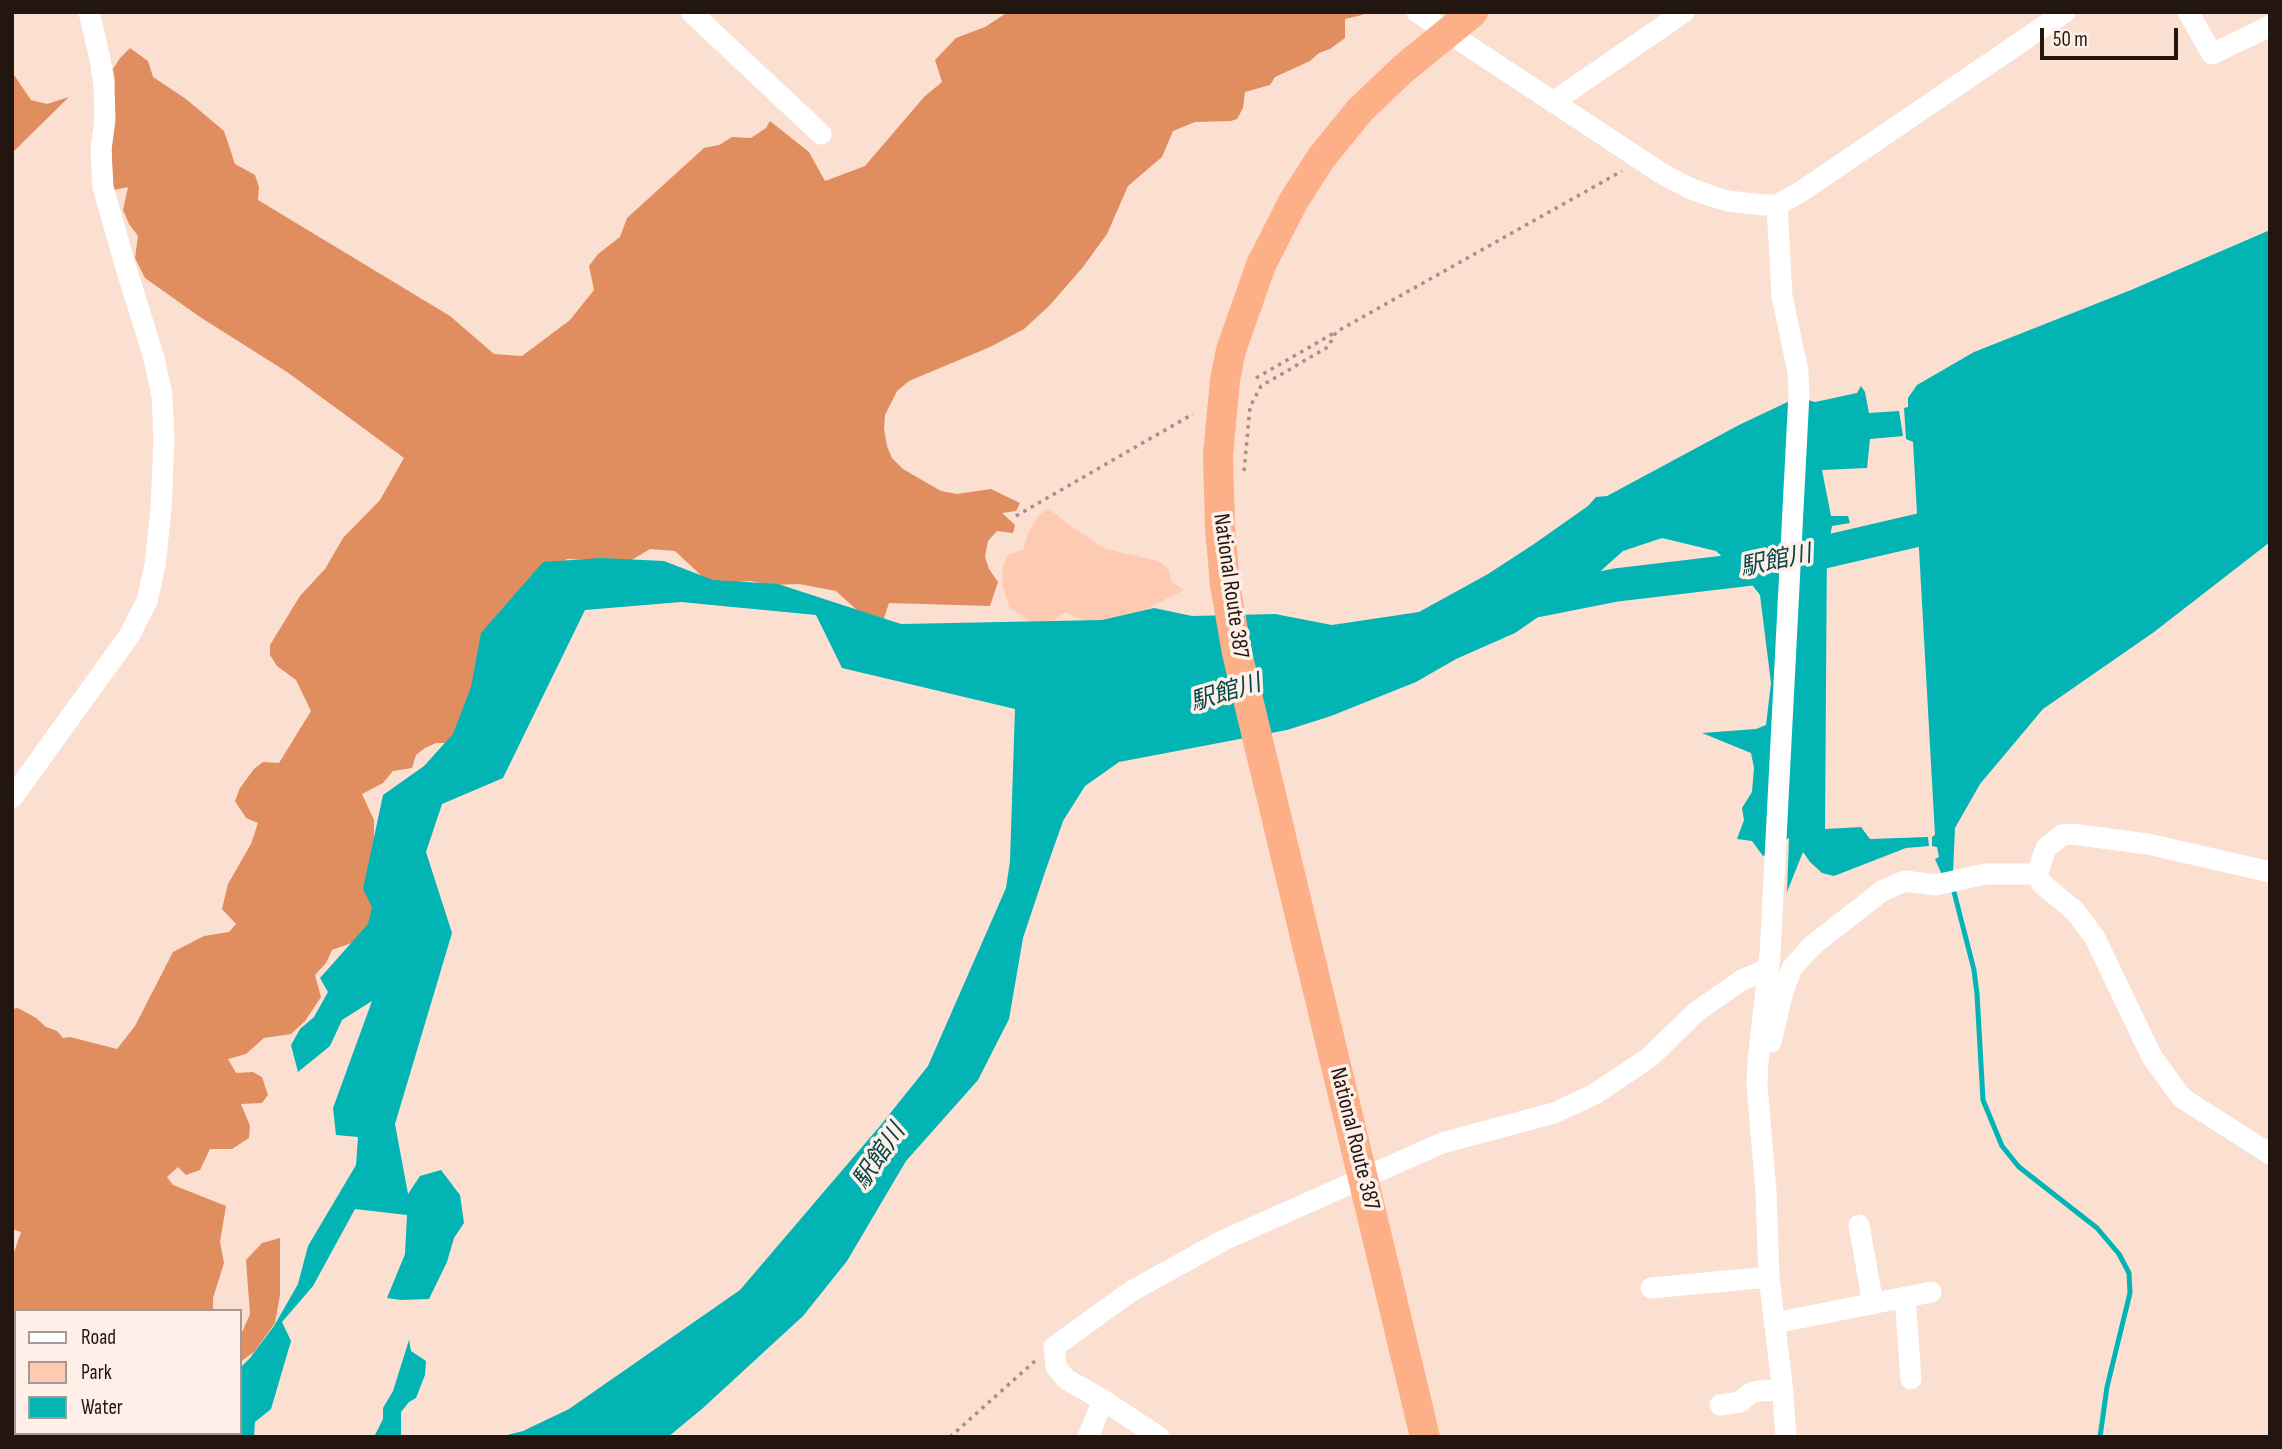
<!DOCTYPE html>
<meta charset="utf-8">
<style>
body{margin:0}
#map{position:relative;width:2282px;height:1449px;overflow:hidden;background:#fbdfd0;font-family:"Sofia Sans Condensed",sans-serif}
canvas{display:block}
.frame{position:absolute;inset:0;border:14px solid #231610;pointer-events:none}
.legend{position:absolute;left:14px;top:1309px;width:228px;height:126px;box-sizing:border-box;background:#feefe8;border:2px solid #a69892;margin:0;padding:9px 12px;list-style:none;font-size:21px;color:#231610}
.legend li{display:flex;align-items:center;gap:14px;height:35px}
.legend b{width:35px;border:2px solid #a69892}
.scale{position:absolute;left:2040px;top:28px;width:138px;height:32px;box-sizing:border-box;border:4px solid #231610;border-top:0;padding-left:9px;font-size:21px;line-height:24px;white-space:nowrap;color:#231610;-webkit-text-stroke:5px #feefe8;paint-order:stroke}
</style>
<div id="map">
<canvas width="2282" height="1449"></canvas>
<div class="frame"></div>
<ul class="legend">
<li><b style="height:9px;background:#fff"></b>Road</li>
<li><b style="height:19px;background:#fecbb2"></b>Park</li>
<li><b style="height:19px;background:#03b4b4"></b>Water</li>
</ul>
<div class="scale">50 m</div>
</div>
<script>
const ctx = document.querySelector('canvas').getContext('2d');
ctx.lineJoin = 'round';
function fill(path, color) { ctx.fillStyle = color; ctx.fill(path, 'evenodd'); }
const shape = rows => new Path2D(rows.map(r => 'M' + r).join(''));
function trace(path, color, width, dash) { ctx.strokeStyle = color; ctx.lineWidth = width; ctx.lineCap = dash ? 'butt' : 'round'; ctx.setLineDash(dash || []); ctx.stroke(path); }
function write(font, color, halo, rows, align = 'center') {
  ctx.font = font + ' "Sofia Sans Condensed","Noto Sans JP",sans-serif'; ctx.lineWidth = 7; ctx.setLineDash([]); ctx.textBaseline = 'middle'; ctx.strokeStyle = halo; ctx.fillStyle = color; for (const [text, x, y, turn = 0] of rows) {
    ctx.save(); ctx.translate(x, y); ctx.rotate((+turn || 0) * Math.PI / 180); ctx.textAlign = isNaN(turn) ? turn : align; if (halo) ctx.strokeText(text, 0, 0); ctx.fillText(text, 0, 0); ctx.restore();
  }
}
fill(shape([
 [1048,508,1072,527,1106,549,1158,561,1168,568,1172,582,1184,590,1139,613,1089,622,1065,612,1049,624,1029,621,1009,607,1002,583,1003,565,1009,554,1023,550,1028,533,1038,516]
]), '#fecbb2');
fill(shape([
 [1008,12,1364,12,1362,15,1345,19,1345,38,1330,49,1319,53,1310,61,1275,77,1270,85,1245,92,1243,108,1237,119,1231,121,1195,122,1173,131,1162,157,1128,186,1107,234,1083,267,1050,305,1024,329,990,347,909,381,897,391,885,415,884,429,887,446,892,458,903,469,941,491,957,494,991,489,1020,503,1016,511,1002,513,1015,525,1013,533,997,531,988,541,985,557,989,569,998,582,990,606,889,603,882,624,859,612,836,591,799,584,771,585,750,581,725,583,706,580,675,551,650,549,630,561,567,559,537,581,453,743,436,743,425,748,416,755,412,768,393,771,383,783,362,794,374,820,374,860,378,892,365,938,332,950,326,963,315,975,321,997,305,1021,291,1034,264,1038,246,1054,228,1059,236,1073,253,1072,262,1077,268,1095,262,1103,241,1104,250,1126,249,1138,232,1149,210,1149,200,1170,186,1175,178,1167,167,1177,173,1185,226,1206,220,1242,224,1263,213,1298,213,1311,16,1311,16,1433,171,1433,168,1437,12,1437,12,1258,21,1232,12,1229,12,1009,18,1008,36,1018,46,1027,57,1031,63,1038,70,1037,117,1049,135,1026,173,952,204,936,229,932,236,924,222,909,228,884,251,844,258,823,246,818,235,801,240,788,254,769,263,762,279,763,311,711,296,680,277,666,270,655,270,645,300,596,325,569,343,538,380,500,404,458,287,372,200,317,145,278,135,258,138,236,129,224,123,210,128,187,114,190,108,185,112,163,111,114,115,81,113,69,120,58,130,48,148,61,153,77,186,99,224,131,235,164,255,175,259,187,258,200,450,316,494,354,522,356,570,320,594,290,589,266,598,254,620,237,627,218,704,148,719,145,732,137,751,138,766,128,770,121,809,152,825,181,865,166,924,97,942,82,935,60,956,38,985,27],
 [12,72,31,100,47,104,69,97,12,153],
 [280,1238,280,1295,275,1323,254,1352,240,1362,240,1337,250,1314,246,1260,262,1243]
]), '#e08d5f');
fill(shape([
 [2270,230,2270,542,2154,632,2043,709,1980,784,1955,828,1953,873,1942,875,1935,859,1939,857,1937,847,1932,846,1932,837,1935,835,1913,442,1906,439,1904,408,1908,407,1908,398,1917,385,1974,352,2131,290],
 [1861,386,1865,392,1869,413,1899,411,1903,436,1870,439,1867,468,1822,470,1831,516,1848,516,1850,523,1832,526,1830,537,1827,539,1825,829,1861,827,1870,839,1928,837,1929,846,1906,848,1834,876,1822,873,1810,862,1803,852,1787,892,1789,838,1771,848,1772,853,1763,856,1752,841,1737,839,1744,820,1742,808,1752,792,1754,768,1751,753,1702,733,1756,729,1766,725,1771,683,1760,595,1749,581,1716,551,1662,538,1623,551,1586,584,1515,633,1456,659,1416,682,1331,716,1287,730,1119,762,1085,786,1063,821,1045,872,1023,938,1009,1019,978,1080,906,1161,847,1261,803,1316,703,1408,668,1437,499,1437,523,1431,569,1409,740,1290,880,1126,928,1066,1006,888,1010,861,1015,709,842,668,816,615,681,602,585,610,503,778,442,804,426,852,452,933,395,1124,408,1194,420,1176,441,1170,460,1195,464,1223,454,1238,447,1262,429,1299,401,1300,387,1298,405,1254,407,1215,355,1209,313,1286,282,1322,291,1341,271,1409,255,1422,254,1437,177,1437,179,1433,240,1433,240,1368,250,1358,274,1326,298,1284,308,1246,356,1165,358,1137,336,1135,333,1108,372,1001,342,1020,330,1046,298,1072,291,1045,300,1029,314,1017,328,992,320,978,368,924,372,907,363,889,383,795,424,766,453,734,471,687,481,633,543,562,601,558,664,561,713,580,778,584,901,624,1102,620,1154,608,1192,616,1275,614,1332,625,1419,612,1488,574,1534,544,1588,506,1596,497,1607,496,1739,425,1798,397,1815,402,1857,393],
 [409,1340,411,1351,426,1361,425,1375,416,1398,409,1402,401,1412,401,1436,374,1437,383,1419,383,1408,393,1391]
]), '#03b4b4');
trace(shape([
 [1953,888,1974,970,1977,994,1983,1100,2002,1146,2019,1167,2097,1228,2119,1254,2129,1273,2130,1293,2107,1387,2100,1437]
]), '#03b4b4', 5);
trace(shape([
 [1530,602,1616,585,1751,569,1962,520]
]), '#03b4b4', 33);
trace(shape([
 [1256,378,1334,333],
 [1244,471,1250,407,1261,386,1328,347,1336,332,1622,171],
 [1016,516,1193,414],
 [950,1437,1035,1361]
]), '#a79185', 3.5, [3.5, 5]);
trace(shape([
 [691,12,821,134],
 [1417,12,1661,173,1689,188,1714,197,1728,201,1763,205,1777,205,1802,191,2065,12],
 [2188,12,2212,54,2270,26],
 [1553,102,1684,12],
 [1777,205,1782,296,1798,372,1799,393,1770,955,1758,1061,1757,1085,1766,1192,1769,1277,1782,1384,1786,1437],
 [12,798,129,636,147,601,155,565,161,510,164,439,162,395,154,358,126,268,103,187,101,150,105,119,104,86,100,59,89,12],
 [2270,872,2148,844,2072,834,2062,835,2046,848,2037,874,2042,884,2075,911,2095,938,2152,1057,2182,1098,2270,1154],
 [1771,1042,1783,991,1792,968,1813,945,1882,891,1905,881,1936,885,1985,874,2037,874],
 [1859,1225,1873,1304],
 [1651,1288,1769,1277],
 [1905,1297,1911,1379],
 [1775,1323,1931,1292],
 [1720,1405,1740,1402,1751,1393,1759,1391,1783,1390],
 [1088,1437,1103,1400],
 [1159,1437,1103,1400,1066,1379,1056,1367,1054,1347,1130,1292,1224,1240,1442,1143,1554,1113,1595,1094,1650,1057,1696,1012,1742,980,1768,969]
]), '#fff', 21);
trace(shape([
 [1425,1437,1237,653,1225,585,1220,528,1218,455,1225,380,1231,350,1261,265,1293,202,1321,158,1360,110,1403,69,1473,12]
]), '#fdb088', 30);
write('23px', '#231610', '#feefe8', [
 ["National Route 387",1230,586,82],
 ["National Route 387",1354,1139,76]
]);
write('italic 24px', '#054747', '#feefe8', [
 ["駅館川",1776,562,-12],
 ["駅館川",1226,694,-17],
 ["駅館川",880,1157,-56]
]);
</script>
